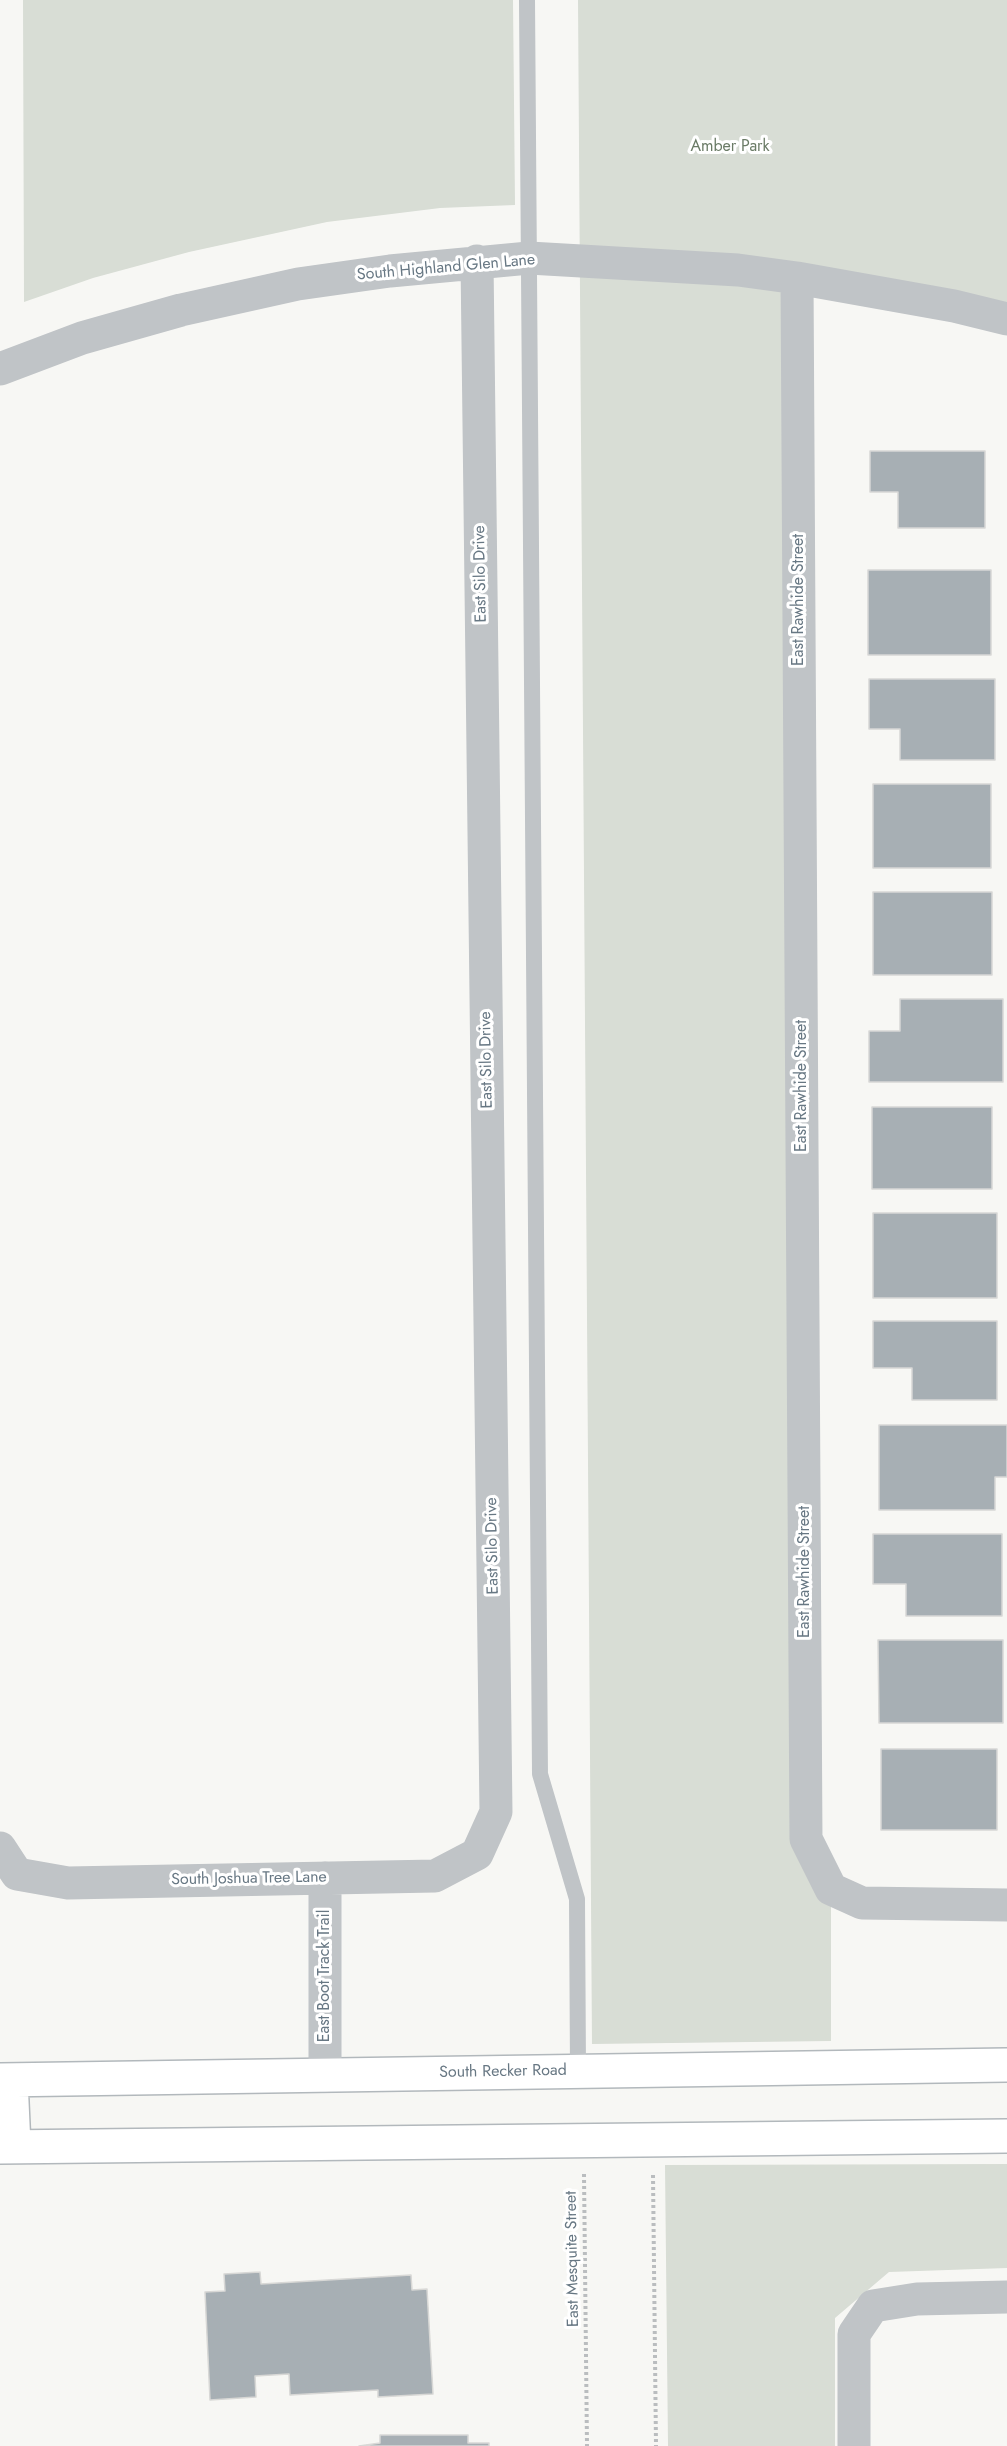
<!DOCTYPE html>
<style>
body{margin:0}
canvas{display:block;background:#f7f7f4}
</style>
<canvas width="1007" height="2446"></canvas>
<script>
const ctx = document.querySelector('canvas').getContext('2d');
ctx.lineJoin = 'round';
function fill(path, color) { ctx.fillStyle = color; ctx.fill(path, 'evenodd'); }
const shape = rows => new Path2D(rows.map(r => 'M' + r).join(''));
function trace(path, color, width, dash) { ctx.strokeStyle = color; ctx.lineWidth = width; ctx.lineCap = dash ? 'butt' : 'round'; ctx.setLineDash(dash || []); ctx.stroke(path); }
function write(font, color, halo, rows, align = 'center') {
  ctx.font = font + ' Jost,sans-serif'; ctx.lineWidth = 6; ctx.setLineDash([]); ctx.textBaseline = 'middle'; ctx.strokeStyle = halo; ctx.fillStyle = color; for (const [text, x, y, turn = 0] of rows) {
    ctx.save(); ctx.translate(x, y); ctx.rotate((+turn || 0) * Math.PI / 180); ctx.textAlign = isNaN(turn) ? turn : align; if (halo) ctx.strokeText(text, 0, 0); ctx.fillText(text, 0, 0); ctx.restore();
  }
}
fill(shape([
 [23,0,513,0,515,205,440,208,327,222,189,252,93,278,24,302],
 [578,0,1007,0,1007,319,797,278,806,1839,831,1889,831,2041,592,2044],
 [1007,2164,1007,2268,889,2272,835,2318,835,2446,668,2446,665,2165]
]), '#d8ddd5');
const building = shape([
 [870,451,985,451,985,528,898,528,898,492,870,492,870,451],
 [868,570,991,570,991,655,868,655,868,570],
 [869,679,995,679,995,760,900,760,900,729,869,729,869,679],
 [873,784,991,784,991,868,873,868,873,784],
 [873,892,992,892,992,975,873,975,873,892],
 [900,999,1003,999,1003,1082,869,1082,869,1031,900,1031,900,999],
 [872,1107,992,1107,992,1189,872,1189,872,1107],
 [873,1213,997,1213,997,1298,873,1298,873,1213],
 [873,1321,997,1321,997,1400,912,1400,912,1368,873,1368,873,1321],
 [879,1425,1007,1425,1007,1477,995,1477,995,1510,879,1510,879,1425],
 [873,1534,1002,1534,1002,1616,906,1616,906,1584,873,1584,873,1534],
 [878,1640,1003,1640,1003,1723,879,1723,878,1640],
 [881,1749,997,1749,997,1830,881,1830,881,1749],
 [260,2272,261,2284,411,2275,412,2290,427,2289,433,2394,378,2397,378,2390,290,2395,289,2374,255,2376,256,2397,210,2400,205,2292,225,2291,224,2274,260,2272],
 [380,2435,468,2435,468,2443,489,2443,489,2446,359,2446,380,2443,380,2435]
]);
fill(building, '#a7afb4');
trace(building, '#d8d8d6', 1.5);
const secondary = shape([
 [0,2080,1007,2065],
 [11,2080,14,2146],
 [0,2147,1007,2136]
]);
trace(secondary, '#b2b8bc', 36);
trace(shape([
 [584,2174,587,2446],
 [653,2175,656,2446]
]), '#babdbf', 4, [3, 3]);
trace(shape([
 [527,0,540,1774,577,1899,578,2071]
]), '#c0c4c7', 16);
trace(shape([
 [797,278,806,1839,831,1889,862,1903,1007,1905],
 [0,369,82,338,181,310,298,284,390,271,529,258,738,270,797,278,954,306,1007,319],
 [0,1848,17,1874,68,1883,435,1876,477,1854,496,1812,477,261],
 [325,1878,325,2075],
 [854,2446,854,2334,873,2306,917,2299,1007,2297]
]), '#c0c4c7', 33);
trace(secondary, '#fff', 33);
write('16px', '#6a7b66', '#fff', [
 ["Amber Park",730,147]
]);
write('16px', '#677783', '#fff', [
 ["South Highland Glen Lane",446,268,-5],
 ["East Silo Drive",481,574,-91],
 ["East Rawhide Street",799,600,-90],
 ["East Silo Drive",487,1060,-91],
 ["East Rawhide Street",802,1086,-90],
 ["East Silo Drive",493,1546,-91],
 ["East Rawhide Street",805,1572,-90],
 ["South Joshua Tree Lane",249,1879,-1],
 ["East Boot Track Trail",325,1976,-90],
 ["South Recker Road",503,2072,-1],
 ["East Mesquite Street",573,2259,-91]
]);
</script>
